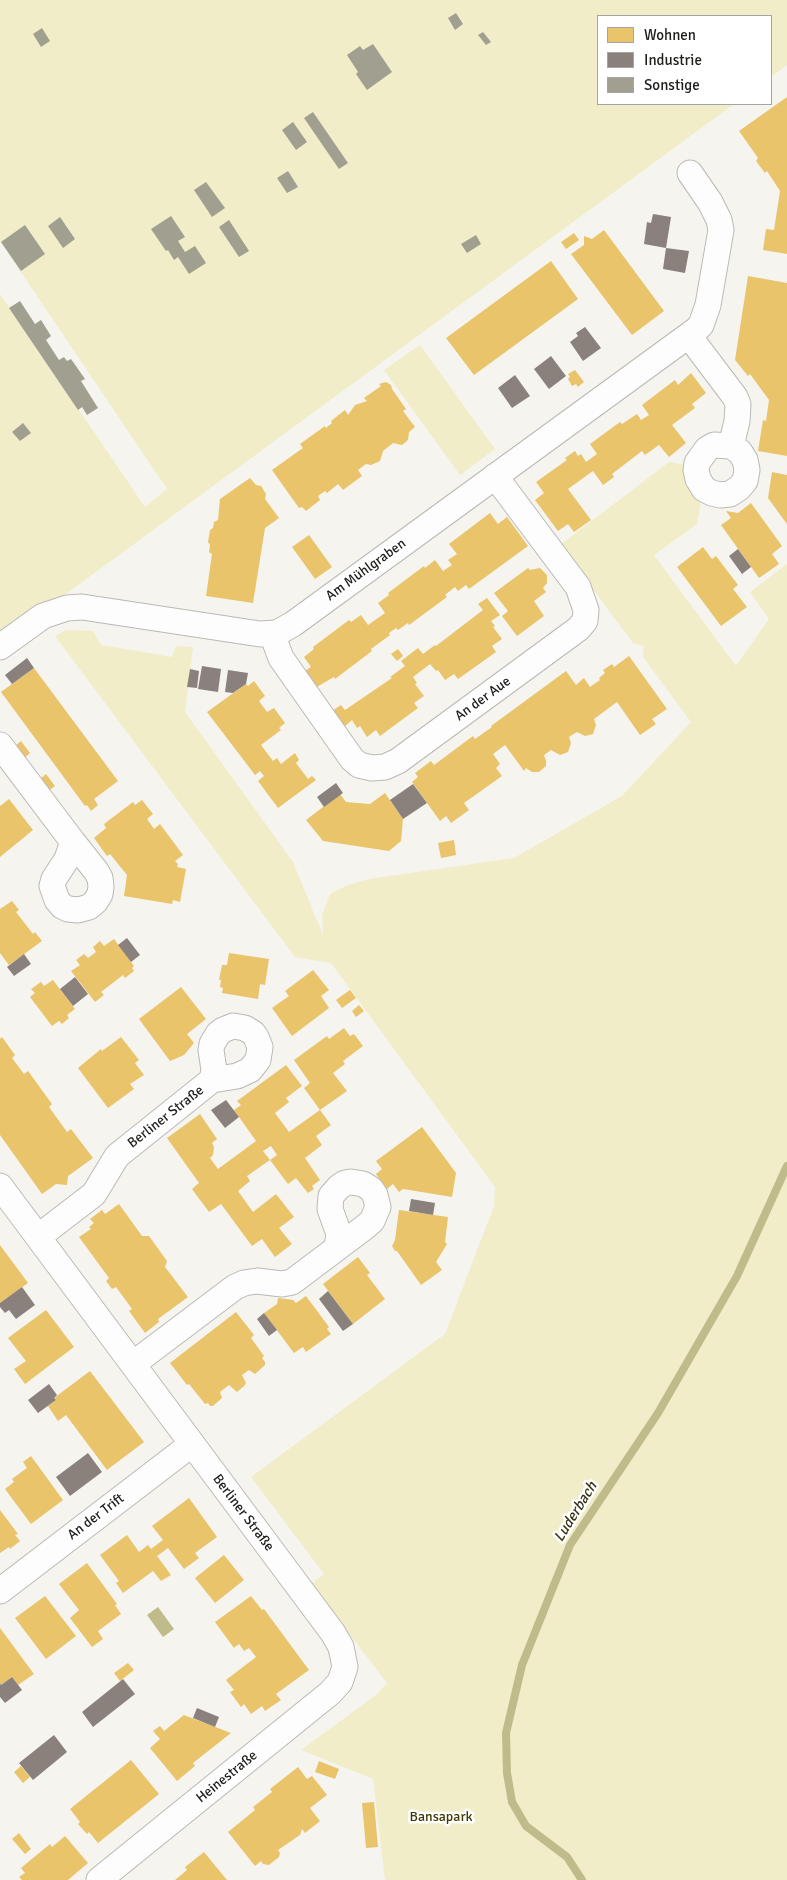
<!DOCTYPE html>
<meta charset="utf-8">
<style>
body{margin:0}
#map{position:relative;width:787px;height:1880px;overflow:hidden;background:#f5f4ef;font-family:Signika,sans-serif}
canvas{display:block}
.legend{position:absolute;left:597px;top:15px;width:175px;height:90px;box-sizing:border-box;background:#fff;border:1px solid #a5a5a3;margin:0;padding:6px 9px;list-style:none;font-size:15px;color:#1d1d1a}
.legend li{display:flex;align-items:center;gap:10px;height:25px}
.legend b{width:25px;border:1px solid #a5a5a3}
</style>
<div id="map">
<canvas width="787" height="1880"></canvas>
<ul class="legend">
<li><b style="height:14px;background:#e9c46a"></b>Wohnen</li>
<li><b style="height:14px;background:#8a817c"></b>Industrie</li>
<li><b style="height:14px;background:#a19f90"></b>Sonstige</li>
</ul>
</div>
<script>
const ctx = document.querySelector('canvas').getContext('2d');
ctx.lineJoin = 'round';
function fill(path, color) { ctx.fillStyle = color; ctx.fill(path, 'evenodd'); }
const shape = rows => new Path2D(rows.map(r => 'M' + r).join(''));
function trace(path, color, width, dash) { ctx.strokeStyle = color; ctx.lineWidth = width; ctx.lineCap = dash ? 'butt' : 'round'; ctx.setLineDash(dash || []); ctx.stroke(path); }
function write(font, color, halo, rows, align = 'center') {
  ctx.font = font + ' Signika,sans-serif'; ctx.lineWidth = 5; ctx.setLineDash([]); ctx.textBaseline = 'middle'; ctx.strokeStyle = halo; ctx.fillStyle = color; for (const [text, x, y, turn = 0] of rows) {
    ctx.save(); ctx.translate(x, y); ctx.rotate((+turn || 0) * Math.PI / 180); ctx.textAlign = isNaN(turn) ? turn : align; if (halo) ctx.strokeText(text, 0, 0); ctx.fillText(text, 0, 0); ctx.restore();
  }
}
fill(shape([
 [0,0,787,0,787,65,771,77,771,16,598,16,598,104,734,104,59,599,0,635,0,294,145,507,167,489,0,241],
 [420,345,495,449,460,475,384,370],
 [669,462,686,465,684,479,701,501,697,524,654,555,736,666,769,619,750,592,787,564,787,1880,385,1880,373,1779,301,1750,376,1695,387,1683,311,1584,324,1574,251,1477,445,1334,494,1206,495,1187,331,963,295,957,55,636,66,630,93,631,101,645,172,657,176,646,193,647,185,712,293,862,323,935,322,915,330,894,348,885,369,879,514,858,622,796,691,722,643,657,644,646,633,643,560,545]
]), '#f1edc8');
fill(shape([
 [158,1607,174,1629,163,1637,147,1615]
]), '#c0bb8a');
fill(shape([
 [787,97,787,254,763,250,766,229,774,230,780,191,767,171,765,173,756,161,758,158,739,131],
 [604,230,664,311,632,335,571,254,584,245,584,236,592,239],
 [574,233,579,240,566,249,561,242],
 [551,261,578,299,474,375,446,338],
 [748,276,787,283,787,456,758,451,763,420,766,421,769,400,750,374,748,376,735,360],
 [575,370,584,382,578,387,576,384,572,386,568,379,570,377,568,374],
 [691,373,706,393,692,404,695,408,672,425,686,443,669,457,659,445,645,455,642,451,612,474,614,477,603,485,593,471,568,489,591,520,574,532,568,524,558,531,535,500,544,493,536,482,567,460,565,458,575,451,578,456,581,454,586,462,597,454,590,444,620,422,622,424,637,414,641,420,649,415,642,405,675,380,678,385],
 [386,382,391,385,392,389,406,409,403,411,415,427,409,432,408,440,402,445,393,443,383,451,380,461,371,465,366,464,358,470,362,476,343,490,338,484,327,493,325,491,318,496,320,500,306,511,302,507,299,508,272,470,303,448,300,444,325,426,326,428,332,423,331,421,345,410,348,415,355,405,367,401,364,398,381,386,379,384],
 [772,472,787,475,787,524,768,498],
 [250,478,256,485,261,486,266,494,265,499,279,518,265,528,253,603,206,596,212,554,209,552,210,545,208,542,210,530,213,528,214,522,218,520,220,499],
 [751,503,782,546,772,554,779,564,759,578,721,525,731,518,726,511,738,513],
 [490,513,498,524,507,517,528,546,469,589,466,585,458,591,455,587,445,595,447,597,409,625,408,623,398,630,396,628,389,633,390,635,371,649,372,651,335,679,334,677,315,688,303,672,311,667,304,657,314,649,313,647,349,620,351,622,361,615,368,625,385,613,378,603,389,595,388,593,424,566,425,568,435,560,443,571,452,565,448,560,457,554,449,544],
 [309,535,332,567,315,579,292,547],
 [703,547,712,559,716,556,738,585,733,589,747,607,721,626,677,567],
 [528,568,530,570,540,568,547,575,547,583,543,588,546,592,534,601,544,616,517,636,502,616,508,611,494,593],
 [487,598,500,615,491,621,495,626,493,627,502,639,492,646,496,652,458,679,454,674,445,680,438,670,436,671,430,664,413,677,417,683,415,684,424,696,414,703,418,708,380,736,376,730,367,737,360,726,357,728,352,720,344,727,332,711,341,705,345,710,392,678,390,677,405,666,401,661,418,648,423,654,435,645,436,646,483,610,478,604],
 [398,649,403,656,397,661,391,654],
 [629,656,667,709,652,719,656,724,640,735,617,702,594,719,596,725,593,734,585,736,577,732,569,737,571,743,568,752,560,755,551,750,544,755,546,761,546,766,539,772,532,772,526,768,524,771,505,745,493,754,500,764,496,768,502,776,464,803,469,810,451,823,446,816,440,821,412,782,418,777,415,773,431,761,434,765,473,736,475,739,492,727,491,726,566,671,576,685,584,678,590,687,600,680,599,678,605,673,603,670,612,664,614,667],
 [34,668,118,781,94,799,98,805,91,811,87,805,85,806,1,692],
 [254,681,265,696,259,701,267,712,274,708,285,723,279,728,281,730,261,745,273,761,277,758,281,764,295,753,299,760,296,763,308,779,312,776,316,780,278,808,258,781,264,776,260,771,255,775,207,712,246,684,248,686],
 [21,741,30,753,23,759,14,747],
 [46,774,55,786,47,792,39,780],
 [385,793,403,819,401,841,389,851,323,841,306,820,340,794,346,802,370,804],
 [9,799,33,830,0,857,0,806],
 [142,800,153,814,147,819,154,829,160,824,183,855,175,861,178,864,177,867,186,869,180,902,173,900,172,904,124,896,127,875,110,854,107,856,94,838,106,828,104,824,133,802,135,805],
 [454,840,456,855,441,858,438,843],
 [12,901,19,910,16,912,33,934,35,932,42,941,9,965,0,953,0,909],
 [114,939,134,966,132,968,134,971,125,978,123,975,101,992,104,995,95,1002,71,971,80,965,76,960,84,954,88,958,96,952,93,947,100,941,104,946],
 [229,953,269,959,265,985,260,984,258,999,222,993,223,988,220,987,221,980,219,980,222,965,227,965],
 [313,970,329,990,321,996,329,1008,292,1036,272,1008,289,996,285,991],
 [53,980,75,1009,67,1015,69,1018,62,1024,59,1021,52,1026,30,997,35,993,31,989,41,982,44,986],
 [181,987,206,1019,187,1034,194,1043,184,1055,170,1061,139,1019],
 [350,990,356,998,342,1008,336,1000],
 [359,1005,364,1011,356,1017,352,1011],
 [344,1028,350,1036,354,1034,363,1046,343,1061,345,1064,333,1073,347,1091,320,1110,304,1088,310,1083,294,1060,327,1036,329,1039],
 [2,1037,15,1055,12,1058,24,1074,28,1071,52,1104,49,1107,67,1132,71,1129,93,1158,68,1176,67,1185,56,1184,42,1194,0,1135,0,1039],
 [121,1037,139,1060,135,1063,144,1075,130,1084,134,1089,108,1108,78,1068,101,1049,102,1051],
 [286,1065,302,1086,286,1098,289,1102,275,1113,289,1132,320,1110,331,1125,316,1136,322,1145,305,1158,320,1180,312,1186,314,1189,308,1193,296,1178,288,1184,270,1160,247,1176,250,1181,238,1191,253,1212,276,1194,294,1217,279,1228,292,1244,275,1257,262,1239,252,1246,221,1204,209,1212,192,1189,199,1183,167,1138,200,1114,217,1139,212,1143,214,1147,213,1155,210,1158,218,1169,256,1141,234,1110,241,1105,237,1101],
 [271,1146,277,1155,270,1160,263,1151],
 [422,1127,456,1173,452,1197,403,1189,399,1192,393,1184,387,1189,376,1174,382,1169,376,1161],
 [119,1204,142,1236,149,1236,167,1261,165,1267,188,1297,158,1319,159,1322,145,1333,129,1311,132,1309,116,1287,112,1289,106,1281,109,1278,79,1237,91,1229,89,1227,94,1223,90,1219,102,1210,105,1214],
 [399,1210,448,1217,445,1242,447,1244,436,1262,442,1270,421,1285,397,1251,395,1251,392,1246,395,1240],
 [0,1245,28,1283,0,1303],
 [358,1257,370,1273,367,1275,385,1299,353,1324,323,1284],
 [306,1296,329,1327,327,1329,331,1334,306,1352,303,1347,294,1353,264,1313,277,1304,278,1298,293,1300,296,1303],
 [46,1310,74,1347,25,1384,14,1369,26,1361,8,1338],
 [236,1312,254,1335,251,1338,264,1356,262,1358,265,1362,265,1365,255,1374,249,1370,242,1375,246,1383,244,1386,237,1392,229,1385,220,1392,222,1398,213,1406,210,1406,208,1403,205,1404,189,1384,187,1385,170,1363],
 [90,1371,144,1442,107,1470,66,1415,58,1421,48,1406,56,1400,54,1398],
 [31,1456,63,1500,31,1524,5,1489,14,1482,12,1479,27,1468,23,1462],
 [189,1498,217,1537,195,1553,199,1558,184,1569,168,1548,157,1556,171,1575,161,1581,153,1571,123,1593,116,1583,119,1581,100,1555,127,1535,139,1552,148,1545,151,1549,163,1540,152,1526],
 [0,1510,18,1534,15,1535,20,1541,10,1549,9,1547,0,1553],
 [224,1555,244,1580,215,1603,195,1578],
 [87,1563,117,1604,115,1605,121,1614,98,1631,103,1639,92,1647,70,1618,79,1610,59,1584],
 [45,1596,76,1636,46,1659,15,1618],
 [251,1596,262,1610,264,1609,309,1670,276,1694,281,1700,265,1711,262,1706,251,1714,244,1704,241,1707,230,1692,234,1690,226,1680,256,1657,249,1648,244,1651,239,1644,234,1648,215,1622],
 [0,1628,34,1674,18,1685,12,1677,1,1685,0,1683],
 [128,1663,134,1670,120,1681,114,1673],
 [184,1715,231,1733,193,1763,195,1766,177,1781,150,1748,160,1739,153,1731,160,1726,164,1731],
 [131,1760,159,1794,98,1843,89,1832,87,1834,78,1824,80,1822,70,1809],
 [319,1761,339,1769,335,1779,315,1772],
 [21,1766,30,1777,23,1783,14,1772],
 [298,1767,307,1779,312,1776,327,1795,310,1808,320,1821,305,1833,302,1829,300,1835,278,1850,280,1853,279,1857,269,1865,263,1864,261,1861,255,1866,228,1832,255,1810,253,1807,272,1792,270,1789],
 [374,1802,378,1847,366,1848,362,1803],
 [19,1833,31,1849,25,1854,12,1839],
 [65,1836,88,1863,68,1880,22,1880,19,1877,25,1873,21,1868,50,1844,52,1847],
 [204,1852,227,1880,175,1880,187,1870,185,1867]
]), '#e9c46a');
fill(shape([
 [653,214,671,217,666,248,644,244,647,222,651,223],
 [666,248,689,251,685,273,663,269],
 [585,327,601,348,583,361,570,342,578,336,576,333],
 [551,356,566,376,549,389,534,369],
 [515,375,530,396,512,408,498,388],
 [738,549,751,567,742,574,729,556],
 [27,658,34,668,12,684,5,675],
 [202,666,221,669,218,692,198,689],
 [190,669,199,671,197,688,187,687],
 [228,670,248,673,246,684,233,693,225,692],
 [336,783,343,793,324,807,317,797],
 [413,784,427,803,403,819,390,800],
 [127,938,140,955,131,962,118,945],
 [24,954,31,964,14,976,7,967],
 [75,977,88,994,73,1006,60,989],
 [226,1100,239,1117,225,1128,211,1110],
 [411,1199,435,1203,433,1215,409,1211],
 [22,1287,35,1305,16,1319,9,1310,5,1313,0,1307,0,1303],
 [328,1291,353,1324,343,1331,319,1299],
 [264,1313,277,1330,269,1336,257,1319],
 [49,1384,57,1395,54,1398,56,1400,38,1413,28,1400],
 [88,1453,102,1472,70,1496,56,1477],
 [12,1677,22,1690,5,1703,0,1697,0,1683,1,1685],
 [123,1679,135,1694,93,1727,82,1712],
 [197,1708,219,1717,215,1727,193,1718],
 [54,1735,67,1752,33,1780,19,1763]
]), '#8a817c');
trace(shape([
 [582,1880,567,1857,526,1826,512,1802,507,1773,506,1733,522,1665,570,1545,658,1413,737,1276,787,1166]
]), '#c0bb8a', 8);
fill(shape([
 [456,13,463,24,455,30,448,18],
 [42,28,50,41,41,47,33,34],
 [483,32,491,42,486,45,478,35],
 [373,44,392,72,367,90,356,74,358,72,347,55,360,46,363,50],
 [313,112,348,163,339,169,304,118],
 [293,122,307,142,296,150,282,130],
 [288,171,298,187,287,193,277,178],
 [206,182,225,208,212,217,194,190],
 [171,216,185,237,178,241,185,252,195,246,206,263,189,274,178,257,174,260,168,250,166,251,151,229],
 [60,217,75,239,63,248,48,226],
 [229,220,249,251,239,257,219,227],
 [25,225,45,254,21,271,1,242],
 [476,235,481,244,467,253,461,244],
 [20,301,35,324,41,320,51,336,46,340,59,360,64,357,67,361,71,359,85,379,81,381,98,408,87,415,82,407,78,410,9,308],
 [23,423,31,433,20,441,12,432]
]), '#a19f90');
const minor = shape([
 [689,336,735,397,738,404,737,421,731,446,740,452,745,460,747,470,745,481,739,488,730,494,720,495,712,493,704,489,698,479,696,470,697,463,707,449,714,445,731,446],
 [272,634,281,658,352,759,359,765,372,768,385,767,398,761,578,629,585,621,586,610,578,587,495,476],
 [0,647,43,616,67,608,82,607,260,634,277,633,293,624,696,330,701,325,708,305,721,230,719,220,710,202,690,173],
 [0,745,73,842],
 [73,842,96,871,100,878,101,887,100,894,95,902,89,907,78,910,68,909,62,906,57,900,52,886,54,879,67,859,73,842],
 [0,1186,333,1633,341,1647,345,1667,340,1682,330,1693,99,1880],
 [38,1237,94,1194,117,1156,212,1080,214,1070,211,1050,212,1044,218,1034,223,1030,233,1026,245,1028,253,1033,256,1037,260,1047,258,1060,250,1070,237,1076,212,1080],
 [133,1364,235,1287,244,1283,257,1281,282,1284,292,1282,365,1227,372,1221,378,1207,375,1195,371,1189,363,1184,351,1182,345,1183,339,1187,331,1196,330,1209,339,1234,337,1247],
 [0,1591,192,1444]
]);
trace(minor, '#bab9b5', 27);
trace(minor, '#fefdfd', 25);
write('14px', '#1d1d1a', '#fff', [
 ["Am Mühlgraben",366,570,-36],
 ["An der Aue",483,699,-36],
 ["Berliner Straße",166,1117,-38],
 ["Berliner Straße",243,1513,53],
 ["An der Trift",96,1517,-37],
 ["Heinestraße",227,1777,-39]
]);
write('14px', '#403a01', '#fff', [
 ["Bansapark",441,1817]
]);
write('italic 15px', '#373415', '#fff', [
 ["Luderbach",576,1512,-58]
]);
</script>
